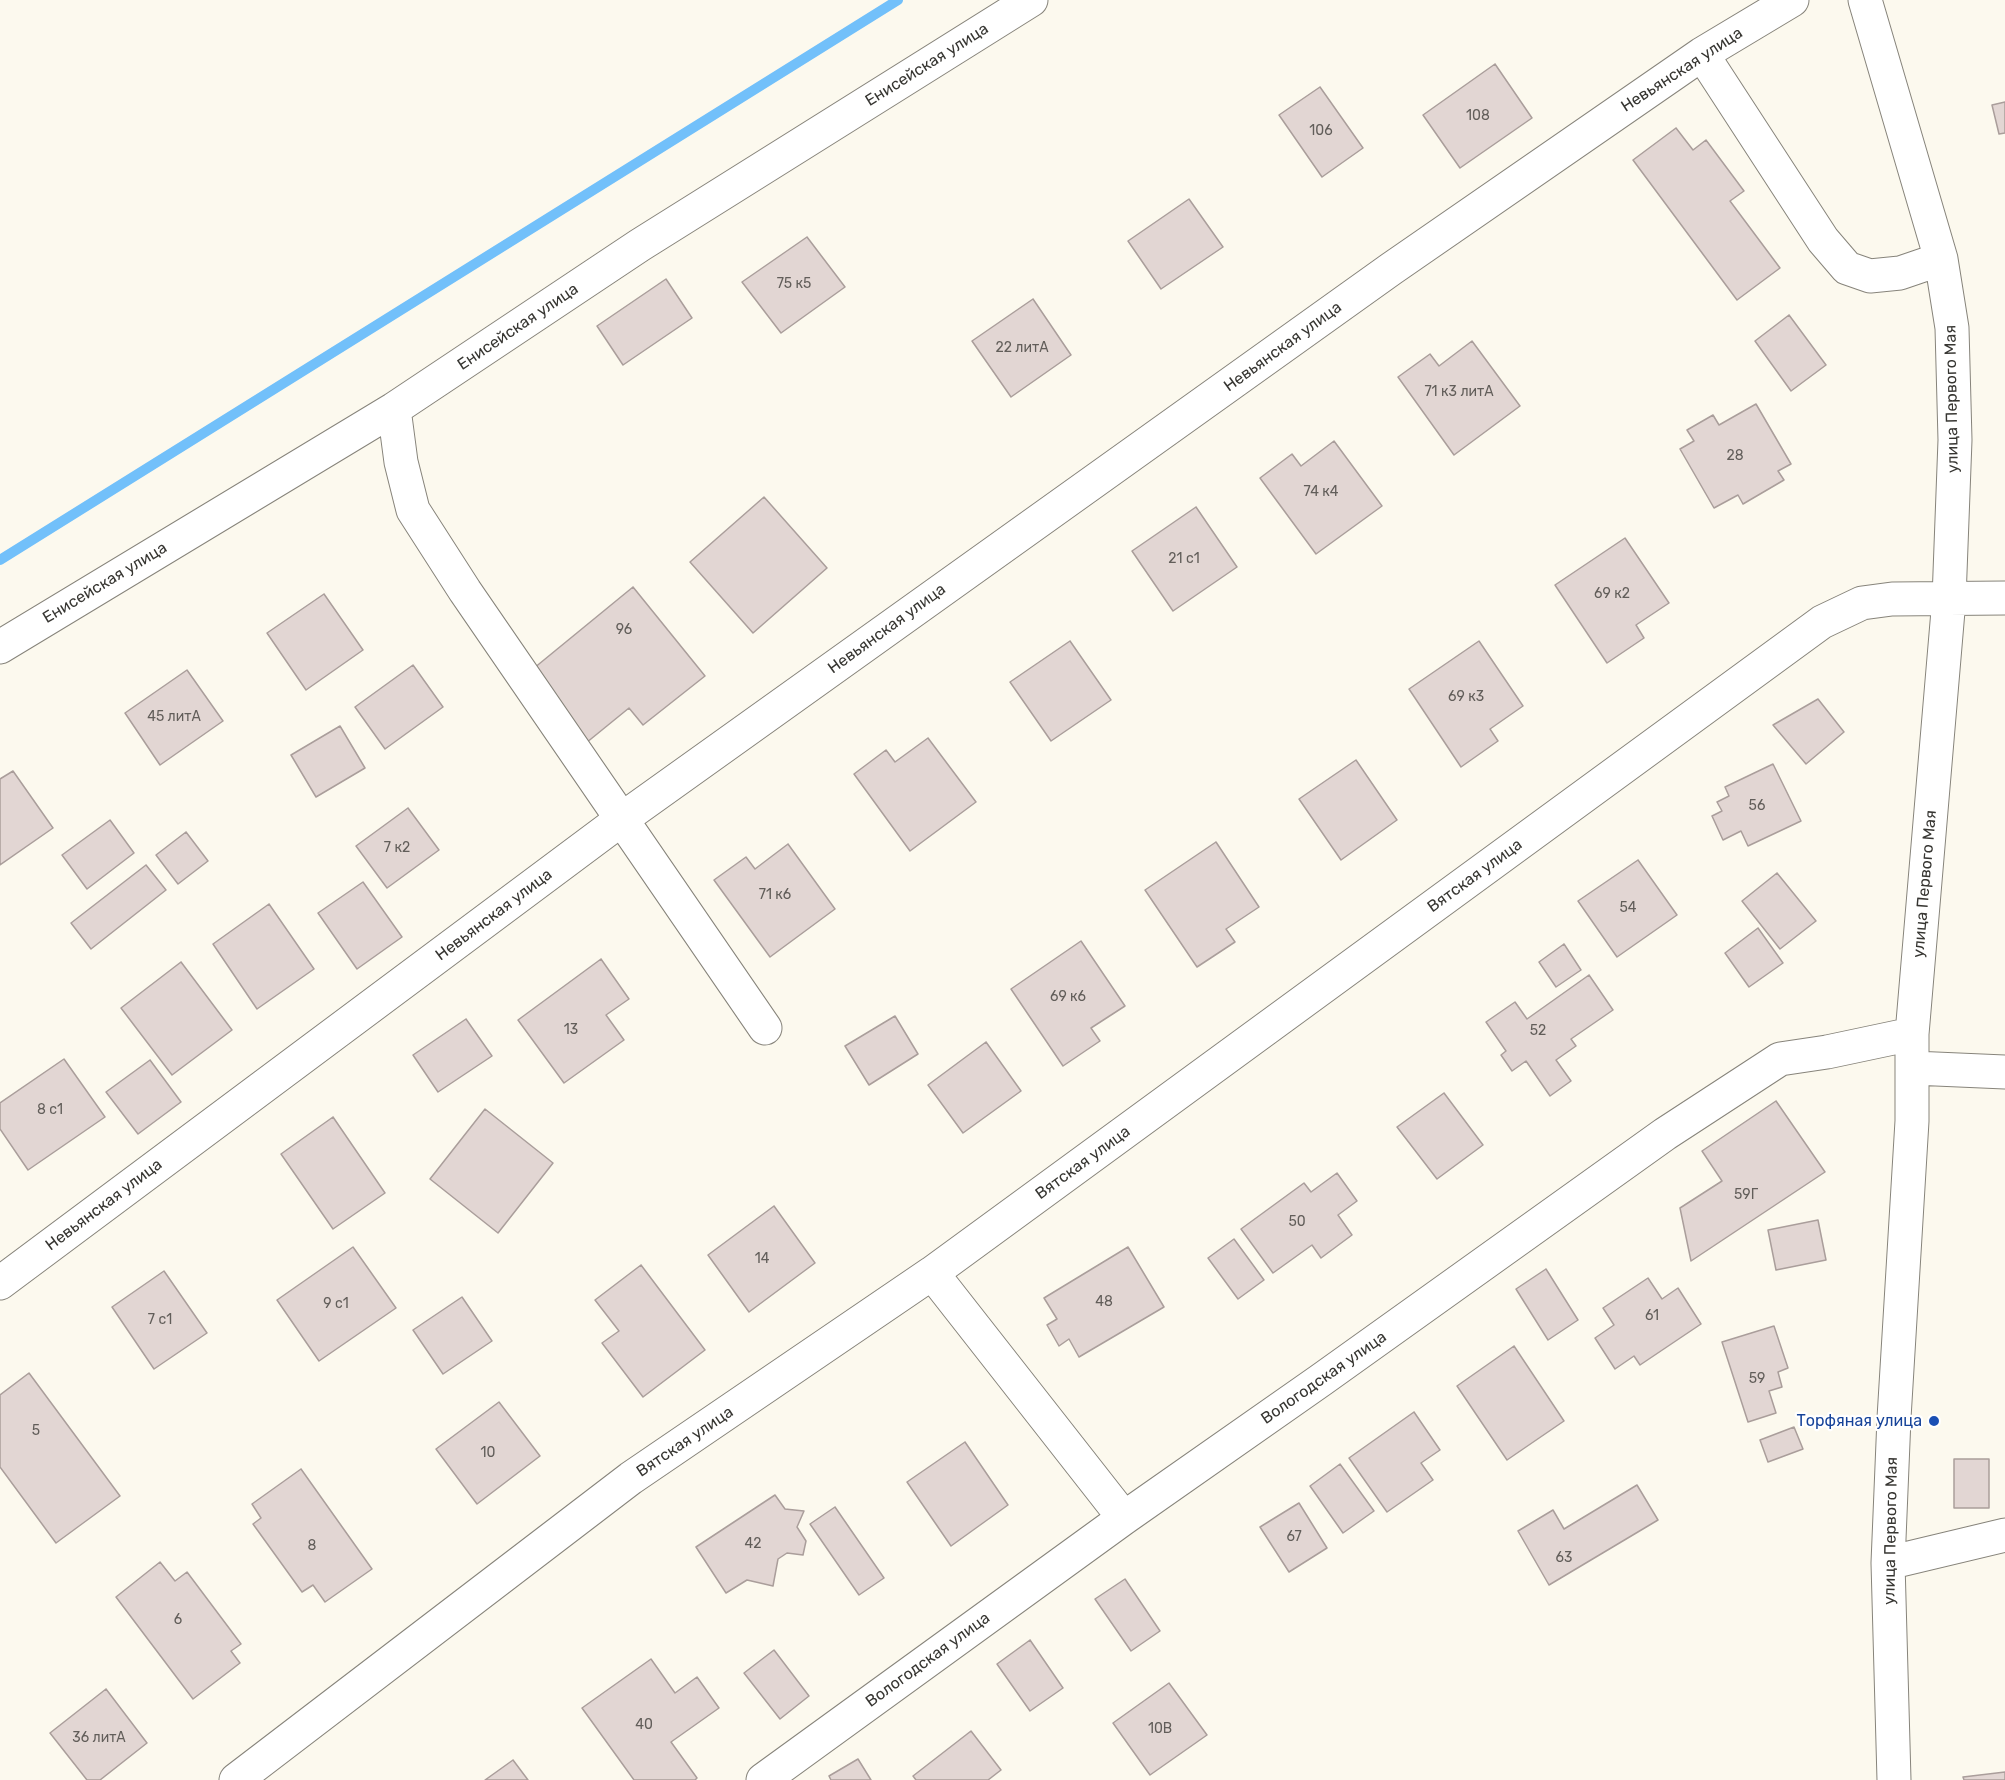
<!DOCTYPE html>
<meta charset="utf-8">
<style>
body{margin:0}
canvas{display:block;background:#fcf9ee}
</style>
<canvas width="2005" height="1780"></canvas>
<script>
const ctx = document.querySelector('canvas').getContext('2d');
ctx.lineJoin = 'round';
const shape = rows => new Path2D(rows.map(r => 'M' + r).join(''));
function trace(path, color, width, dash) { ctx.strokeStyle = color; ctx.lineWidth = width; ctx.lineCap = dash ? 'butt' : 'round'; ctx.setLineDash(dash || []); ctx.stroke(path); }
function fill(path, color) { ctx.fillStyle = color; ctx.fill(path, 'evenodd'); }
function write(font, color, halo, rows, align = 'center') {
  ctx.font = font + ' Rubik,sans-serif'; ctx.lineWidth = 4.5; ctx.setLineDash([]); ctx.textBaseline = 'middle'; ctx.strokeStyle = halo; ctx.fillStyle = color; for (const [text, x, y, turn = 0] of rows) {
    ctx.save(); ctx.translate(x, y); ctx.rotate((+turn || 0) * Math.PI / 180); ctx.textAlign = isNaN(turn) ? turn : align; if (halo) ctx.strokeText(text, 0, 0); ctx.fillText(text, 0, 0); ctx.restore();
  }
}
trace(shape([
 [0,560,898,0]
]), '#72c0fa', 10);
const building = shape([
 [1495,64,1532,118,1460,168,1423,115,1495,64],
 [1320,87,1363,148,1322,177,1279,115,1320,87],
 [2005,102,2005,133,1999,134,1992,105,2005,102],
 [1676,128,1693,150,1706,140,1744,191,1730,201,1780,268,1737,300,1633,160,1676,128],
 [1189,199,1223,247,1161,289,1128,241,1189,199],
 [807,237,845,287,781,333,742,282,807,237],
 [666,279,692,318,623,365,597,326,666,279],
 [1033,299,1071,355,1011,397,972,341,1033,299],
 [1789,315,1826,365,1791,391,1755,341,1789,315],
 [1472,341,1520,406,1454,455,1398,377,1430,354,1439,366,1472,341],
 [1756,404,1791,464,1778,471,1784,480,1743,504,1738,495,1714,508,1680,449,1694,441,1687,430,1713,415,1719,425,1756,404],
 [1334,441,1382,506,1316,554,1260,478,1292,454,1301,466,1334,441],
 [764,497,827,568,753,633,690,562,764,497],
 [1196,507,1237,567,1173,611,1132,551,1196,507],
 [1625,538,1669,603,1636,625,1644,638,1607,663,1555,585,1625,538],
 [633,587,705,676,643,725,629,708,586,743,528,673,633,587],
 [324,594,363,650,306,690,267,633,324,594],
 [1070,641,1111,700,1051,741,1010,682,1070,641],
 [1479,641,1523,706,1490,729,1498,741,1461,767,1409,689,1479,641],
 [413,665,443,707,385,749,355,707,413,665],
 [187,670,223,721,160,765,125,713,187,670],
 [1818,699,1844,732,1806,764,1773,725,1818,699],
 [340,726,365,768,316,797,291,755,340,726],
 [928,738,976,802,910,851,854,774,886,750,895,762,928,738],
 [1356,760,1397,820,1341,860,1299,799,1356,760],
 [1773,764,1801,821,1748,846,1741,831,1723,840,1712,816,1722,811,1717,802,1729,796,1725,787,1773,764],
 [13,771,53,828,0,865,0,779,13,771],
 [408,808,439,850,387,888,356,846,408,808],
 [110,820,134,853,87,889,62,855,110,820],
 [186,832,208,861,178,884,156,855,186,832],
 [1216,842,1259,907,1226,929,1235,942,1197,967,1145,890,1216,842],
 [788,844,835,909,770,957,714,880,746,857,755,869,788,844],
 [1638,860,1677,915,1617,957,1578,901,1638,860],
 [146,865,166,890,91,949,71,923,146,865],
 [1777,873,1816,921,1780,949,1742,901,1777,873],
 [363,882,402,937,357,969,318,913,363,882],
 [269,904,314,969,257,1009,213,944,269,904],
 [1758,928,1783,963,1749,987,1725,953,1758,928],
 [1081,941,1125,1006,1091,1028,1100,1041,1063,1066,1011,989,1081,941],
 [1564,944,1581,970,1556,987,1539,962,1564,944],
 [601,959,629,999,606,1015,624,1040,564,1083,518,1020,601,959],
 [181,962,232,1030,172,1075,121,1008,181,962],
 [1589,975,1613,1010,1571,1039,1576,1046,1556,1060,1571,1081,1550,1096,1526,1061,1512,1071,1501,1055,1506,1051,1486,1022,1515,1002,1527,1019,1589,975],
 [895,1016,918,1054,869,1085,845,1046,895,1016],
 [466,1019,492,1056,438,1092,413,1055,466,1019],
 [986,1042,1021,1091,963,1133,928,1085,986,1042],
 [64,1059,105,1117,28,1170,0,1129,0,1103,64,1059],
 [150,1060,181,1102,138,1134,106,1092,150,1060],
 [1444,1093,1483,1145,1437,1179,1397,1127,1444,1093],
 [1776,1101,1825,1172,1691,1261,1680,1208,1722,1181,1702,1151,1776,1101],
 [485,1109,553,1163,498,1233,430,1179,485,1109],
 [333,1117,385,1193,333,1229,281,1154,333,1117],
 [1337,1173,1357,1201,1338,1215,1352,1235,1321,1258,1312,1245,1273,1273,1241,1229,1304,1183,1311,1192,1337,1173],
 [774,1206,815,1263,749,1312,708,1255,774,1206],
 [1818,1220,1826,1260,1776,1270,1768,1230,1818,1220],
 [1234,1239,1264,1280,1238,1299,1208,1258,1234,1239],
 [353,1247,396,1308,319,1361,277,1300,353,1247],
 [1128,1247,1164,1307,1079,1357,1069,1339,1059,1346,1047,1325,1057,1319,1044,1298,1128,1247],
 [641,1265,705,1350,643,1397,602,1343,619,1331,595,1300,641,1265],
 [1546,1269,1578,1320,1548,1340,1516,1289,1546,1269],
 [164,1271,207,1333,154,1369,112,1307,164,1271],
 [1648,1278,1662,1299,1678,1288,1701,1324,1640,1365,1634,1356,1615,1369,1595,1338,1614,1325,1603,1308,1648,1278],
 [462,1297,492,1341,443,1374,413,1330,462,1297],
 [1774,1326,1788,1368,1778,1372,1782,1387,1769,1391,1776,1413,1748,1422,1722,1342,1774,1326],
 [1514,1346,1564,1421,1507,1460,1457,1386,1514,1346],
 [29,1373,120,1496,56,1543,0,1467,0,1395,29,1373],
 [499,1402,540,1456,477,1504,436,1449,499,1402],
 [1414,1412,1440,1450,1421,1463,1433,1480,1387,1512,1349,1458,1414,1412],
 [1794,1427,1803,1449,1768,1462,1760,1440,1794,1427],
 [965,1442,1008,1505,951,1546,907,1482,965,1442],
 [1954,1459,1989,1459,1989,1508,1954,1508,1954,1459],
 [1340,1464,1374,1511,1343,1533,1310,1486,1340,1464],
 [301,1469,372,1569,325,1602,313,1585,302,1592,253,1524,261,1518,252,1504,301,1469],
 [1637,1485,1658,1520,1549,1585,1518,1531,1553,1510,1564,1529,1637,1485],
 [775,1495,785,1509,804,1511,797,1527,806,1541,803,1555,787,1553,778,1559,773,1586,747,1580,726,1593,696,1547,775,1495],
 [1299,1503,1327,1548,1289,1572,1260,1527,1299,1503],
 [835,1507,884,1578,859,1595,810,1524,835,1507],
 [160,1562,175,1581,187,1572,241,1644,231,1651,240,1663,193,1699,116,1597,160,1562],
 [1125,1579,1160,1631,1131,1651,1095,1599,1125,1579],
 [1030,1640,1063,1688,1030,1711,997,1664,1030,1640],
 [774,1650,809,1696,780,1719,744,1673,774,1650],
 [651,1659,675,1693,697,1677,719,1708,671,1742,697,1778,695,1780,634,1780,582,1708,651,1659],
 [1169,1683,1207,1735,1150,1775,1113,1723,1169,1683],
 [106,1689,147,1743,100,1780,87,1780,50,1733,106,1689],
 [971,1731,1001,1770,988,1780,916,1780,913,1776,971,1731],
 [858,1759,871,1780,831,1780,829,1776,858,1759],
 [513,1760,528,1780,485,1780,513,1760],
 [2005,1772,2005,1780,1964,1780,1963,1777,2005,1772]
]);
fill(building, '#e2d6d3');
trace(building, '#aa9e9b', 1.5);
const minor = shape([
 [1865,0,1941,259,1952,328,1955,440,1949,599,1912,1034,1912,1121,1894,1418,1888,1563,1894,1780],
 [1702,54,1823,240,1847,268,1870,276,1900,273,1941,259],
 [394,409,401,462,413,510,465,591,765,1028],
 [0,647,394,409,640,245,1031,0],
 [1913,1068,2005,1072],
 [932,1273,1124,1518],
 [0,1283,622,819,1391,269,1702,54,1792,0],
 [1888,1563,2005,1535],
 [236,1780,631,1478,932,1273,1822,622,1862,603,1892,599,2005,598],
 [763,1780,1124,1518,1321,1380,1665,1134,1780,1059,1827,1052,1912,1034]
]);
trace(minor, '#87847b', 35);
trace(minor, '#fff', 33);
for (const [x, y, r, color] of [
 [1934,1421,6,"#1a4fb4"]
]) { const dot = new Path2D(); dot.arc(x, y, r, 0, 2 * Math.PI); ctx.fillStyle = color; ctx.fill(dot); trace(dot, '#fff', 2); }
write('14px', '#625e5a', null, [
 ["108",1478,116],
 ["106",1321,131],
 ["75 к5",794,284],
 ["22 литА",1022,348],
 ["71 к3 литА",1459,392],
 ["28",1735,456],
 ["74 к4",1321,492],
 ["21 с1",1184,559],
 ["69 к2",1612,594],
 ["96",624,630],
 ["69 к3",1466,697],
 ["45 литА",174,717],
 ["56",1757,806],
 ["7 к2",397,848],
 ["71 к6",775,895],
 ["54",1628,908],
 ["69 к6",1068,997],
 ["13",571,1030],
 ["52",1538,1031],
 ["8 с1",50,1110],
 ["59Г",1746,1195],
 ["50",1297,1222],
 ["14",762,1259],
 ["48",1104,1302],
 ["9 с1",336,1304],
 ["61",1652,1316],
 ["7 с1",160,1320],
 ["59",1757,1379],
 ["5",36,1431],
 ["10",488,1453],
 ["67",1294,1537],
 ["42",753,1544],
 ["8",312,1546],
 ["63",1564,1558],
 ["6",178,1620],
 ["40",644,1725],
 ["10В",1160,1729],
 ["36 литА",99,1738]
]);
write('16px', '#373632', '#fff', [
 ["Енисейская улица",927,65,-32],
 ["Невьянская улица",1682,70,-33],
 ["Енисейская улица",518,327,-34],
 ["Невьянская улица",1283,347,-36],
 ["улица Первого Мая",1952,399,-91],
 ["Енисейская улица",105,583,-31],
 ["Невьянская улица",887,629,-36],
 ["Вятская улица",1475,876,-36],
 ["улица Первого Мая",1925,884,-85],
 ["Невьянская улица",494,915,-37],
 ["Вятская улица",1083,1163,-36],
 ["Невьянская улица",104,1205,-37],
 ["Вологодская улица",1324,1378,-35],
 ["Вятская улица",685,1442,-34],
 ["улица Первого Мая",1891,1531,-89],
 ["Вологодская улица",928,1660,-36]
]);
write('16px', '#164399', '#fff', [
 ["Торфяная улица",1922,1421]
], 'right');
</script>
